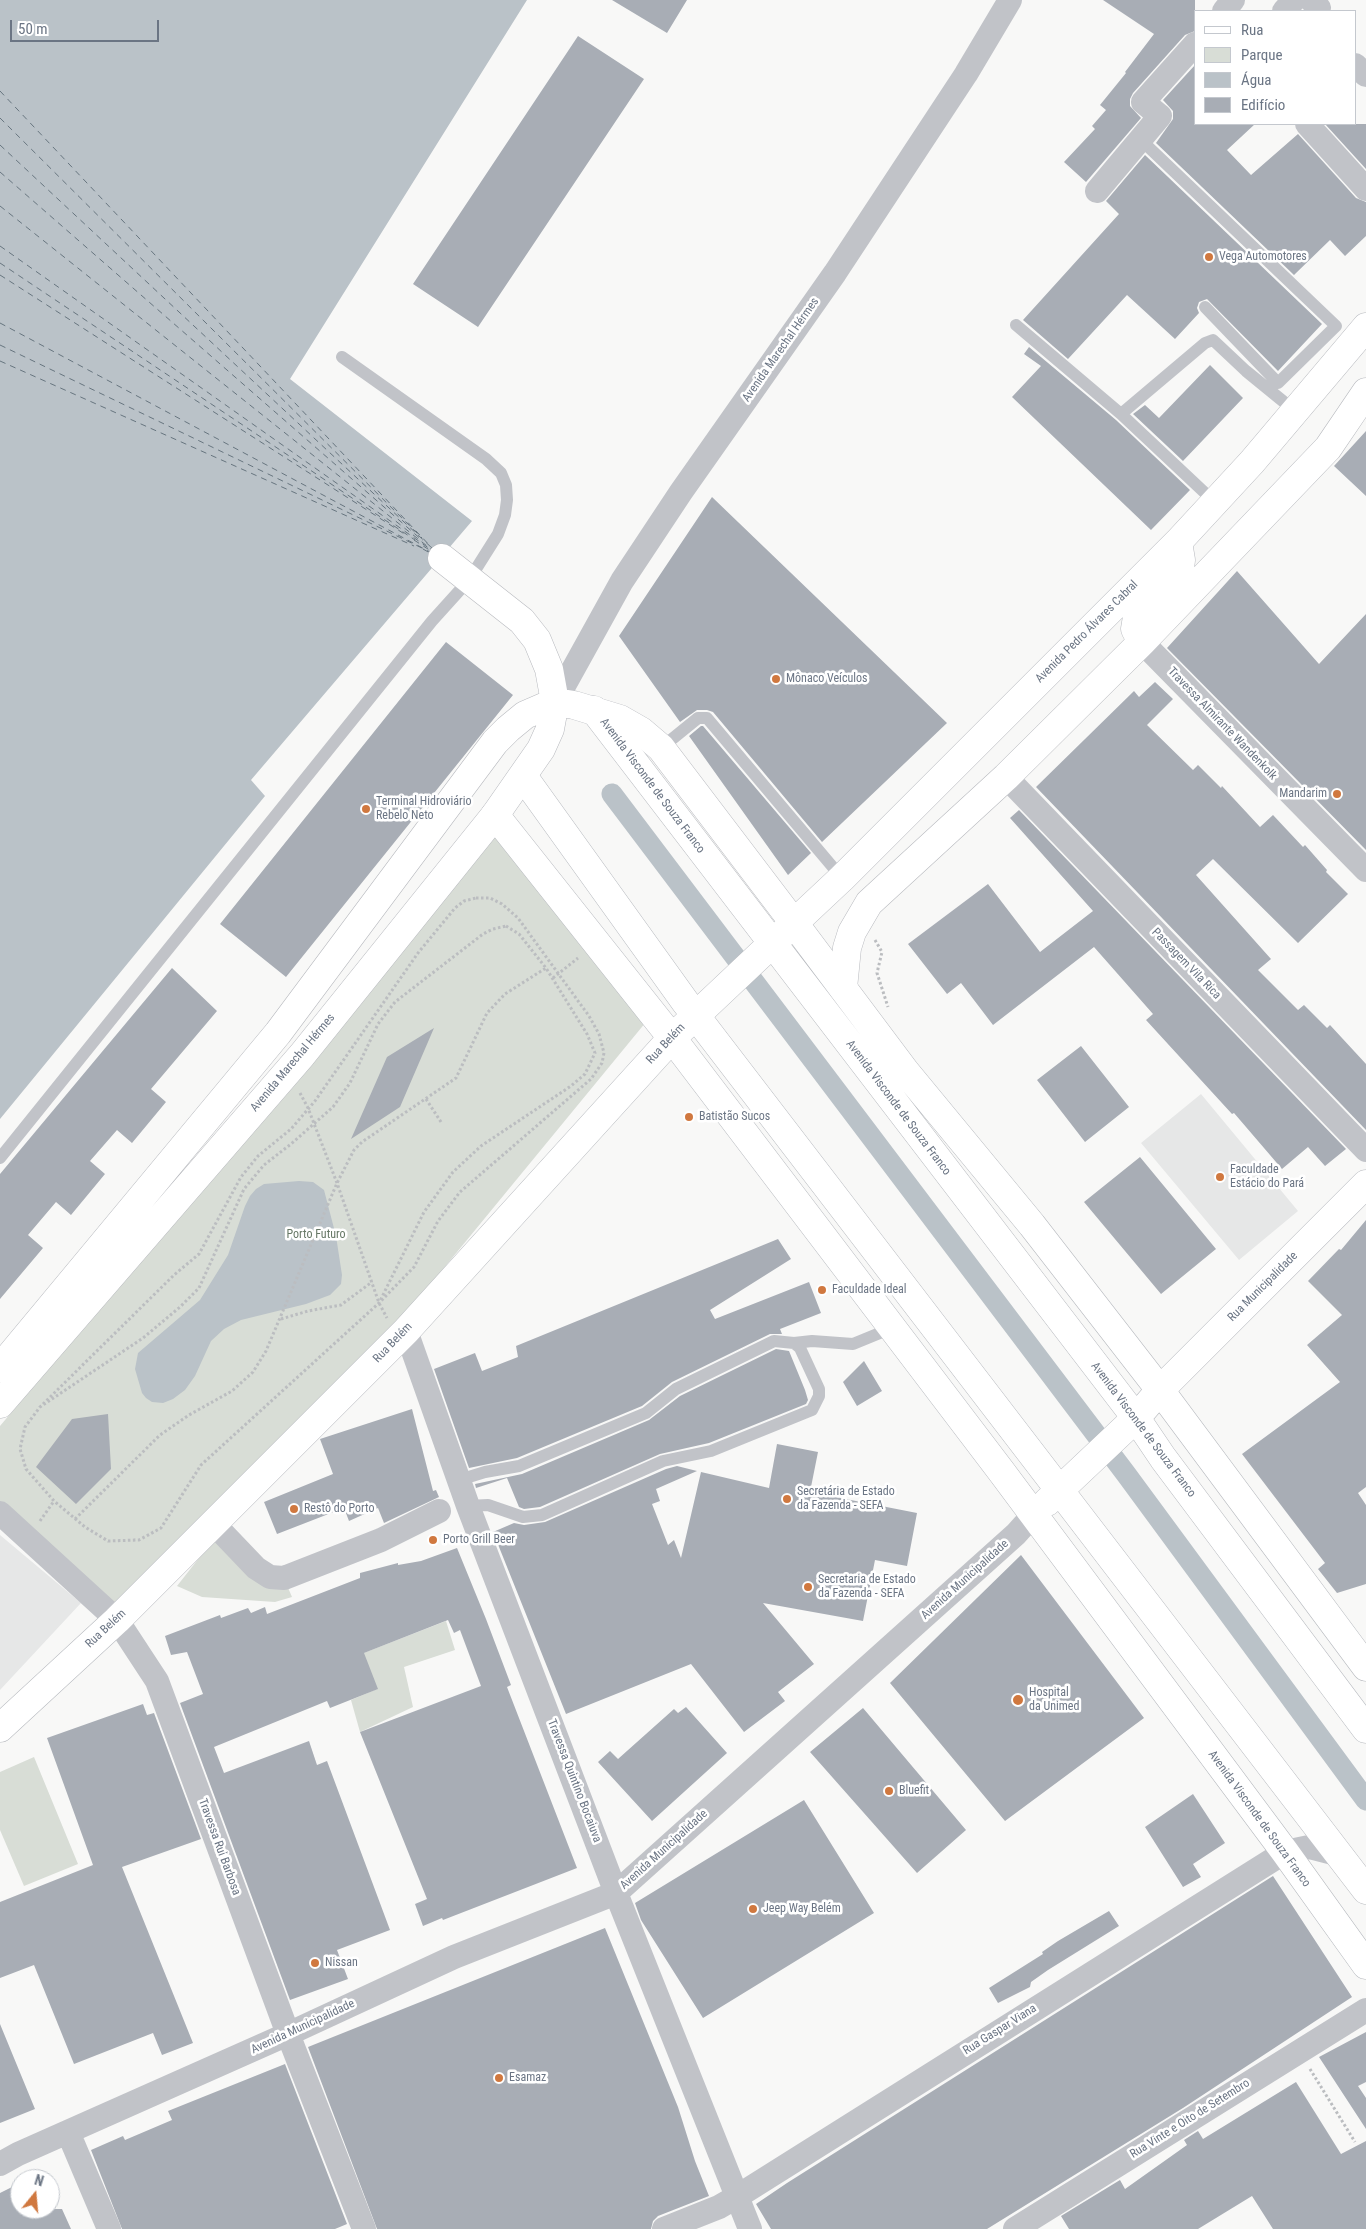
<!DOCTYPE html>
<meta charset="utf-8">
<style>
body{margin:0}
#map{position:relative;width:1366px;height:2229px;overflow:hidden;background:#f8f8f7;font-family:"Roboto Condensed",sans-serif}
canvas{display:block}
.legend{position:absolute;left:1194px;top:10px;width:162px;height:115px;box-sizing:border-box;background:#fff;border:1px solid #c4c8ce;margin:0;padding:6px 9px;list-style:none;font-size:15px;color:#6b7584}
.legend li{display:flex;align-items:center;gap:10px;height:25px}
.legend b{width:25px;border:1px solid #c4c8ce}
.north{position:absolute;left:10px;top:2169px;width:50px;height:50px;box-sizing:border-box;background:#fff;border:1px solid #c4c8ce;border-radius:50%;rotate:17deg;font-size:14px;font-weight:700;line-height:20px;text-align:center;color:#6b7584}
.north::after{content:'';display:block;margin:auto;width:18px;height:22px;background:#d0783f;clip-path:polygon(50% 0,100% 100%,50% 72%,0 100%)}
.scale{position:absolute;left:10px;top:20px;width:149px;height:22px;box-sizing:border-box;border:2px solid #6b7584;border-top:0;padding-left:6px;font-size:15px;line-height:18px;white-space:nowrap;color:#6b7584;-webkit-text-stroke:4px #fff;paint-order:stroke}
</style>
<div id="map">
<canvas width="1366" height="2229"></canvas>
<ul class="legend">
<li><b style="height:6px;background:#fff"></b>Rua</li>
<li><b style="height:14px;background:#d8ddd6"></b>Parque</li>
<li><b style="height:14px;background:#bac2c8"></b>Água</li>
<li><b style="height:14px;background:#a8adb5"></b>Edifício</li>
</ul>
<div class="north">N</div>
<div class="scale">50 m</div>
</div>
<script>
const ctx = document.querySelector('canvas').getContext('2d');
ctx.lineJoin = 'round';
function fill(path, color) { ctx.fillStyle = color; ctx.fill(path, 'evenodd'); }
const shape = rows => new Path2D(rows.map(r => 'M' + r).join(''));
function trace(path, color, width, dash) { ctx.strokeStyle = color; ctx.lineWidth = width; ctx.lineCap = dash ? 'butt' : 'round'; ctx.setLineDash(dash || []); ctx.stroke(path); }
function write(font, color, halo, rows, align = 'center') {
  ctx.font = font + ' "Roboto Condensed",sans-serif'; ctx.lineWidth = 5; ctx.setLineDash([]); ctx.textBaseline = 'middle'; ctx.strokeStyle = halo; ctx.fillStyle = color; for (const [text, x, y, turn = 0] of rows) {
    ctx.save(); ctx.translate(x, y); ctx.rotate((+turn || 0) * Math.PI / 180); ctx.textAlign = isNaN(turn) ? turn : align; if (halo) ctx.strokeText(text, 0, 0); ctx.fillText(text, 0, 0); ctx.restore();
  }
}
fill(shape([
 [1201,1094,1298,1211,1239,1260,1141,1143],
 [0,1535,81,1603,0,1690]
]), '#e6e7e7');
fill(shape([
 [496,835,646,1022,402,1319,114,1609,0,1504,0,1426],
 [214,1539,286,1583,292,1597,275,1602,202,1597,177,1586],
 [446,1621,455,1650,404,1667,413,1707,360,1732,351,1700,377,1689,343,1661],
 [34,1757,78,1864,24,1886,0,1830,0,1772]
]), '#d8ddd6');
fill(shape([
 [0,0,527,0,290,379,472,521,251,780,265,796,0,1119],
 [299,1181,313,1182,324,1190,336,1236,342,1275,341,1284,330,1295,306,1304,241,1320,224,1329,211,1341,195,1376,185,1390,173,1399,163,1403,152,1402,146,1398,142,1393,135,1369,138,1353,200,1300,228,1255,245,1206,250,1196,256,1189,264,1184]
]), '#bac2c8');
trace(shape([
 [612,794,1126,1474,1366,1800]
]), '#bac2c8', 21);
trace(shape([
 [0,91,433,549],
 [0,118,422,538],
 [0,145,433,549],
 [0,172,423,541],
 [0,206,432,550],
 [0,246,430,549],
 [0,263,415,540],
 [0,275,406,535],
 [0,323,430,552],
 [0,345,424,549],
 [0,361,414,546],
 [414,540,431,551],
 [423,549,430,553]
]), '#67757f', 1, [6, 5]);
fill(shape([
 [612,0,687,0,667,33],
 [1103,0,1195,0,1195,31,1185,35,1133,93,1130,99,1130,106,1141,118,1086,182,1064,162,1095,129,1092,126,1106,110,1100,105,1126,73,1125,72,1154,34],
 [578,36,644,79,478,327,413,284],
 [1195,65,1195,124,1255,124,1227,150,1251,175,1298,134,1356,198,1366,202,1366,236,1345,256,1330,240,1294,275,1156,143,1173,119,1173,111,1163,100],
 [1325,124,1366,124,1366,169],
 [1145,155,1322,324,1278,371,1207,299,1199,302,1197,308,1199,313,1175,339,1127,295,1068,359,1023,320,1119,214,1106,201],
 [1029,347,1116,420,1190,490,1151,530,1012,397,1041,366,1024,354],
 [1210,365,1243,398,1183,461,1133,414,1145,405,1159,418],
 [1366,431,1366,496,1334,466],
 [712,497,947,723,822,842,713,712,707,710,697,710,680,722,619,636],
 [1237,571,1319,664,1366,614,1366,850,1167,648],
 [446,642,513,695,286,977,220,924],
 [1155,682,1173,699,1147,725,1193,770,1198,765,1221,788,1222,786,1260,827,1273,815,1303,847,1305,845,1327,870,1326,872,1348,894,1298,943,1213,859,1196,875,1271,959,1258,970,1298,1010,1304,1005,1327,1028,1330,1025,1366,1064,1366,1130,1036,787,1134,691,1139,697],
 [701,726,703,726,811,853,788,875,689,736],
 [1019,810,1346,1149,1325,1166,1308,1147,1282,1169,1234,1113,1232,1114,1146,1020,1153,1014,1094,947,993,1025,961,983,947,994,908,944,988,884,1040,952,1093,911,1010,818],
 [172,968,217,1011,151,1089,166,1102,132,1143,117,1130,90,1161,105,1174,71,1215,56,1202,28,1235,43,1248,0,1299,0,1174],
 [434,1028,400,1107,351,1139,387,1057],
 [1081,1046,1129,1107,1085,1142,1037,1080],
 [1140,1157,1216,1249,1161,1294,1084,1202],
 [1366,1220,1366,1487,1358,1493,1366,1505,1366,1584,1337,1593,1318,1569,1325,1563,1242,1454,1340,1382,1307,1345,1342,1315,1308,1281,1339,1249,1341,1250],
 [778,1239,791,1259,710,1310,715,1319,809,1282,821,1313,780,1329,782,1334,770,1334,672,1382,642,1406,517,1458,469,1468,434,1369,475,1353,482,1371,518,1357,516,1346],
 [776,1349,789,1351,805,1390,808,1400,806,1404,709,1443,660,1454,540,1507,524,1509,519,1507,507,1478,476,1488,475,1484,522,1474,649,1420,680,1396],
 [864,1361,882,1391,857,1406,843,1382],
 [412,1409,433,1491,436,1490,439,1497,384,1523,378,1508,349,1521,344,1508,277,1534,264,1502,333,1474,320,1439],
 [108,1414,111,1469,76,1504,36,1467,72,1419],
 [777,1444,818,1452,810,1492,917,1513,907,1566,875,1560,863,1621,763,1603,814,1664,778,1692,785,1701,744,1732,691,1664,566,1714,493,1532,514,1523,524,1525,545,1522,666,1469,677,1466,697,1471,656,1489,660,1501,652,1504,668,1545,674,1540,681,1558,701,1472,769,1488],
 [457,1548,486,1619,511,1685,507,1687,577,1868,443,1920,442,1918,423,1926,415,1904,427,1899,360,1732,481,1686,460,1630,454,1633,448,1620,364,1653,378,1689,330,1708,327,1701,214,1747,224,1773,309,1741,317,1765,327,1761,390,1930,337,1950,348,1979,290,2000,180,1703,203,1694,187,1652,171,1655,165,1636,220,1615,221,1618,248,1608,251,1613,265,1607,267,1614,360,1578,360,1573,398,1563,398,1565,421,1561],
 [1021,1555,1144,1718,1005,1821,890,1683],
 [143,1704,147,1715,154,1713,201,1839,122,1867,193,2043,162,2055,153,2033,74,2064,34,1965,0,1978,0,1902,93,1865,47,1738],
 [686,1707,727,1753,652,1821,598,1762,610,1751,618,1759,674,1709,678,1713],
 [863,1708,966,1830,917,1873,810,1752],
 [1193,1794,1225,1843,1193,1864,1201,1877,1183,1887,1145,1827],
 [804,1800,874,1913,703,2018,641,1920,635,1903],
 [1273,1876,1352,1997,1183,2108,987,2229,771,2229,756,2204,787,2183],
 [1109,1911,1119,1926,1048,1970,1031,1982,1030,1987,998,2003,989,1988,1043,1954,1042,1952,1058,1941],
 [605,1928,678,2107,695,2161,709,2196,658,2216,653,2221,651,2229,377,2229,308,2047],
 [0,2024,35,2109,0,2123],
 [1366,2032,1366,2082,1358,2086,1366,2098,1366,2129,1319,2057],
 [285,2064,347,2224,335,2229,122,2229,91,2150,123,2136,125,2140,172,2120,168,2111],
 [1296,2082,1341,2154,1366,2141,1366,2229,1273,2229,1252,2196,1198,2229,1069,2229,1061,2216,1120,2180,1125,2189,1187,2145,1184,2140,1198,2131,1203,2139],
 [20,2183,20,2209,62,2209,71,2229,0,2229,0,2193]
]), '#a8adb5');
const secondary = shape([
 [594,710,1136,1418,1163,1458,1366,1729],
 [523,776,686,1003,1366,1890],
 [495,815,672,1038,1001,1471,1285,1852,1366,1965],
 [1047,1502,1136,1418,1160,1390,1366,1184],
 [0,1728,117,1620,406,1331,672,1038,794,923,905,1071,1032,1225,1160,1390,1366,1667]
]);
const primary = shape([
 [1142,642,1135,629,1137,617,1143,607,1175,577,1180,568,1181,560,1178,542],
 [843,988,847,948,852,932,869,903,1006,777,1142,642,1328,448,1366,392],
 [0,1368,278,1033,495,742,508,729,525,715,555,702,574,705,620,719,641,731,661,748,794,923,842,878,1178,542,1252,462,1366,327],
 [0,1404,302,1055,495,815,541,749,550,729,555,702,549,669,537,640,522,621,442,558]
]);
trace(secondary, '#b6b9be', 29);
trace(primary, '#b7b9be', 29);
trace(shape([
 [476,898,490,898,502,904,518,918,589,1016,599,1034,604,1053,602,1063,591,1079,460,1192,438,1221,414,1267,379,1303,201,1465,161,1528,139,1540,108,1541,85,1527,54,1501,26,1469,20,1449,25,1427,40,1407,174,1275,199,1254,241,1177,258,1156,291,1129,315,1101,418,953,455,908,464,901,476,898],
 [506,926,519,934,546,968,587,1034,595,1053,585,1074,571,1086,481,1146,453,1172,424,1212,379,1303,201,1465,161,1528,139,1540,108,1541,85,1527,54,1501,26,1469,20,1449,25,1427,40,1407,143,1338,180,1307,199,1288,244,1189,264,1165,291,1144,333,1107,350,1083,378,1024,395,1002,483,934,493,929,506,926],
 [875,940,882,952,877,973,888,1007],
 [553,978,578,958],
 [300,1093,308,1108,337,1183,379,1303,387,1318],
 [426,1099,441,1122],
 [281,1319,308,1311,341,1305,372,1282],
 [75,1519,160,1435,189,1415,232,1391,253,1372,266,1351,337,1183,354,1150,362,1142,456,1078,487,1013,505,994,546,968],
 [40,1521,54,1501],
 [1310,2069,1355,2142]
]), '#bbbdc0', 3, [2.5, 2.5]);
trace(shape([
 [1140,139,1336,326,1278,383,1205,307],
 [1016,325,1121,414,1204,492],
 [1121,414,1205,343,1213,340,1246,371,1295,411],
 [661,748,698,718,707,718,842,878],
 [0,1158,432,621,469,580,498,534,505,515,507,500,506,485,501,473,486,459,342,357],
 [794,1343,812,1341,853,1344,892,1328],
 [459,1480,485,1472,519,1466,646,1413,676,1389,774,1341,794,1343,800,1348,819,1389,819,1396,812,1410,711,1451,663,1461,542,1515,523,1517,488,1505,468,1506]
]), '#c1c3c8', 12);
trace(shape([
 [1311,0,1319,8,1317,11],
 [1224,11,1233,0],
 [1284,11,1294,0],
 [1355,65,1366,75],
 [1307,124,1366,189],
 [1097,191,1160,116,1143,102,1195,44],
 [1142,642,1366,870],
 [555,702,622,581,681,492,835,273,966,74,1010,0],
 [1006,777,1366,1150],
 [406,1331,468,1506,616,1893,750,2229],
 [0,1513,117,1620,157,1681,288,2034,364,2229],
 [213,1523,256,1568,270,1577,284,1578,381,1540,439,1511],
 [68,2132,109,2229],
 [0,2164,18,2154,288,2034,454,1957,616,1893,1016,1534,1033,1515],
 [664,2229,719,2207,738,2196,1285,1852,1309,1847,1340,1855],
 [1015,2229,1366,2010]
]), '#c1c3c8', 24);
trace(secondary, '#fff', 28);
trace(primary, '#fff', 28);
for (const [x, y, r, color] of [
 [1209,257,5,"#d0783f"],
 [776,679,5,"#d0783f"],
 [1337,794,5,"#d0783f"],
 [366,809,5,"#d0783f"],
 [689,1117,5,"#d0783f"],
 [1220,1177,5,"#d0783f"],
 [822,1290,5,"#d0783f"],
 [787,1499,5,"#d0783f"],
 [294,1509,5,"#d0783f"],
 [433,1540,5,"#d0783f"],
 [808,1587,5,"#d0783f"],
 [1018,1700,6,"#d0783f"],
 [889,1791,5,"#d0783f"],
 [753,1909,5,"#d0783f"],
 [315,1963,5,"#d0783f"],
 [499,2078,5,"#d0783f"]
]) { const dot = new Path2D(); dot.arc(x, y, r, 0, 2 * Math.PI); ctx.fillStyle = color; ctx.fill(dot); trace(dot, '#fff', 2); }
write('12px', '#6b7584', '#fff', [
 ["Vega Automotores",1219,257],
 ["Mônaco Veículos",786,679],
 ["Mandarim",1327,794,"right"],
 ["Terminal Hidroviário",376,802],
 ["Rebelo Neto",376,816],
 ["Batistão Sucos",699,1117],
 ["Faculdade",1230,1170],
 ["Estácio do Pará",1230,1184],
 ["Faculdade Ideal",832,1290],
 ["Secretária de Estado",797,1492],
 ["da Fazenda - SEFA",797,1506],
 ["Restô do Porto",304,1509],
 ["Porto Grill Beer",443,1540],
 ["Secretaria de Estado",818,1580],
 ["da Fazenda - SEFA",818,1594],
 ["Hospital",1029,1693],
 ["da Unimed",1029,1707],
 ["Bluefit",899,1791],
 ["Jeep Way Belém",763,1909],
 ["Nissan",325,1963],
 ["Esamaz",509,2078]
], 'left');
write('12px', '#6b7584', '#fff', [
 ["Avenida Marechal Hérmes",781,350,-55],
 ["Avenida Pedro Álvares Cabral",1087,632,-45],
 ["Travessa Almirante Wandenkolk",1222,724,46],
 ["Avenida Visconde de Souza Franco",652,786,53],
 ["Passagem Vila Rica",1186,964,46],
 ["Rua Belém",666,1044,-47],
 ["Avenida Marechal Hérmes",293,1063,-50],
 ["Avenida Visconde de Souza Franco",898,1108,53],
 ["Rua Municipalidade",1263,1287,-45],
 ["Rua Belém",393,1343,-46],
 ["Avenida Visconde de Souza Franco",1143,1430,53],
 ["Avenida Municipalidade",965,1580,-42],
 ["Rua Belém",106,1629,-43],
 ["Travessa Quintino Bocaiuva",574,1781,69],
 ["Avenida Visconde de Souza Franco",1259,1819,54],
 ["Travessa Rui Barbosa",219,1847,70],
 ["Avenida Municipalidade",664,1850,-42],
 ["Avenida Municipalidade",303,2027,-25],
 ["Rua Gaspar Viana",1000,2030,-32],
 ["Rua Vinte e Oito de Setembro",1190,2119,-32]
]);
write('12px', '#667765', '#fff', [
 ["Porto Futuro",316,1235]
]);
</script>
